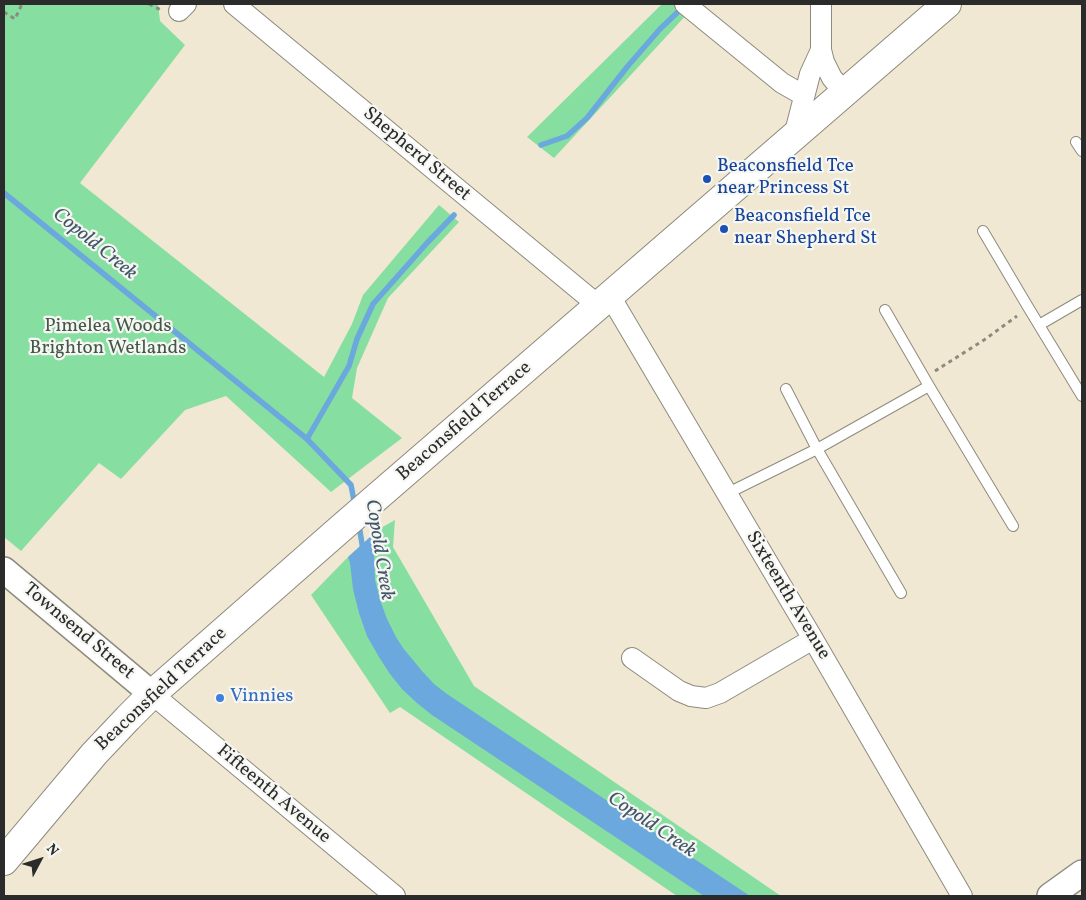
<!DOCTYPE html>
<style>
body{margin:0}
#map{position:relative;width:1086px;height:900px;overflow:hidden;background:#f0e8d2;font-family:Vollkorn,serif}
canvas{display:block}
.frame{position:absolute;inset:0;border:5px solid #2b2b2b;pointer-events:none}
.north{position:absolute;left:15px;top:835px;width:50px;height:50px;-webkit-text-stroke:4px #f6f6f2;paint-order:stroke;rotate:50deg;font-size:14px;font-weight:700;line-height:20px;text-align:center;color:#2b2b2b}
.north::after{content:'';display:block;margin:auto;width:18px;height:22px;background:#2b2b2b;clip-path:polygon(50% 0,100% 100%,50% 72%,0 100%)}
</style>
<div id="map">
<canvas width="1086" height="900"></canvas>
<div class="frame"></div>
<div class="north">N</div>
</div>
<script>
const ctx = document.querySelector('canvas').getContext('2d');
ctx.lineJoin = 'round';
function fill(path, color) { ctx.fillStyle = color; ctx.fill(path, 'evenodd'); }
const shape = rows => new Path2D(rows.map(r => 'M' + r).join(''));
function trace(path, color, width, dash) { ctx.strokeStyle = color; ctx.lineWidth = width; ctx.lineCap = dash ? 'butt' : 'round'; ctx.setLineDash(dash || []); ctx.stroke(path); }
function write(font, color, halo, rows, align = 'center') {
  ctx.font = font + ' Vollkorn,serif'; ctx.lineWidth = 4.5; ctx.setLineDash([]); ctx.textBaseline = 'middle'; ctx.strokeStyle = halo; ctx.fillStyle = color; for (const [text, x, y, turn = 0] of rows) {
    ctx.save(); ctx.translate(x, y); ctx.rotate((+turn || 0) * Math.PI / 180); ctx.textAlign = isNaN(turn) ? turn : align; if (halo) ctx.strokeText(text, 0, 0); ctx.fillText(text, 0, 0); ctx.restore();
  }
}
fill(shape([
 [4,4,158,4,160,21,185,45,80,183,324,377,352,324,363,295,439,205,459,222,388,298,357,368,352,398,402,438,331,492,226,396,185,410,121,479,99,463,21,551,4,537],
 [662,4,681,4,690,11,554,158,527,137],
 [395,520,393,547,474,686,781,896,677,896,400,707,390,713,311,595,346,559,379,529]
]), '#87dea1');
fill(shape([
 [379,529,374,556,375,580,380,600,387,619,396,637,403,648,422,671,434,684,447,694,750,896,704,896,432,715,417,703,402,689,390,674,379,657,367,636,359,613,353,589,350,563,348,557]
]), '#6aa8dd');
trace(shape([
 [541,145,567,136,587,118,627,67,660,29,682,8],
 [4,193,307,439,351,485,355,506],
 [307,439,349,366,357,339,373,304,427,243,454,215],
 [359,525,363,550]
]), '#6aa8dd', 5.5);
const service = shape([
 [1076,142,1082,151],
 [983,231,1028,307,1082,396],
 [885,310,929,386,1013,526],
 [1039,325,1082,300],
 [786,389,817,449,901,593],
 [726,494,817,449,929,386]
]);
const minor = shape([
 [234,4,599,306],
 [685,4,782,83,796,91,805,93],
 [821,4,821,50,824,62,832,78,845,93],
 [179,11,186,4],
 [794,136,810,74,821,50],
 [610,296,813,639,962,896],
 [632,658,679,691,691,696,706,698,720,693,813,639],
 [152,694,395,896]
]);
const tertiary = shape([
 [4,570,152,694],
 [1050,896,1082,873]
]);
const secondary = shape([
 [4,861,94,754,128,718,152,694,340,529,947,4]
]);
trace(service, '#8e8a7e', 12);
trace(minor, '#8e8a7e', 22);
trace(tertiary, '#8e8a7e', 28);
trace(secondary, '#8e8a7e', 30);
trace(shape([
 [149,4,161,10],
 [4,12,15,19,22,4],
 [935,371,984,340,1017,316]
]), '#8e8a7e', 3, [4, 4]);
trace(service, '#fff', 10);
trace(minor, '#fff', 20);
trace(tertiary, '#fff', 25);
trace(secondary, '#fff', 28);
for (const [x, y, r, color] of [
 [707,179,5,"#1a4fb4"],
 [724,229,5,"#1a4fb4"],
 [220,698,5,"#3f7fe0"]
]) { const dot = new Path2D(); dot.arc(x, y, r, 0, 2 * Math.PI); ctx.fillStyle = color; ctx.fill(dot); trace(dot, '#f6f6f2', 2); }
write('19px', '#2b2b2b', '#f6f6f2', [
 ["Shepherd Street",416,155,40],
 ["Beaconsfield Terrace",465,422,-41],
 ["Sixteenth Avenue",787,596,59],
 ["Townsend Street",78,632,40],
 ["Beaconsfield Terrace",162,690,-43],
 ["Fifteenth Avenue",273,795,40]
]);
write('19px', '#164399', '#f6f6f2', [
 ["Beaconsfield Tce",717,168],
 ["near Princess St",717,190],
 ["Beaconsfield Tce",734,218],
 ["near Shepherd St",734,240]
], 'left');
write('19px', '#425848', '#f6f6f2', [
 ["Pimelea Woods",108,328],
 ["Brighton Wetlands",108,350]
]);
write('19px', '#366cbe', '#f6f6f2', [
 ["Vinnies",230,698]
], 'left');
write('italic 20px', '#415769', '#f6f6f2', [
 ["Copold Creek",94,245,39],
 ["Copold Creek",378,550,81],
 ["Copold Creek",651,826,34]
]);
</script>
